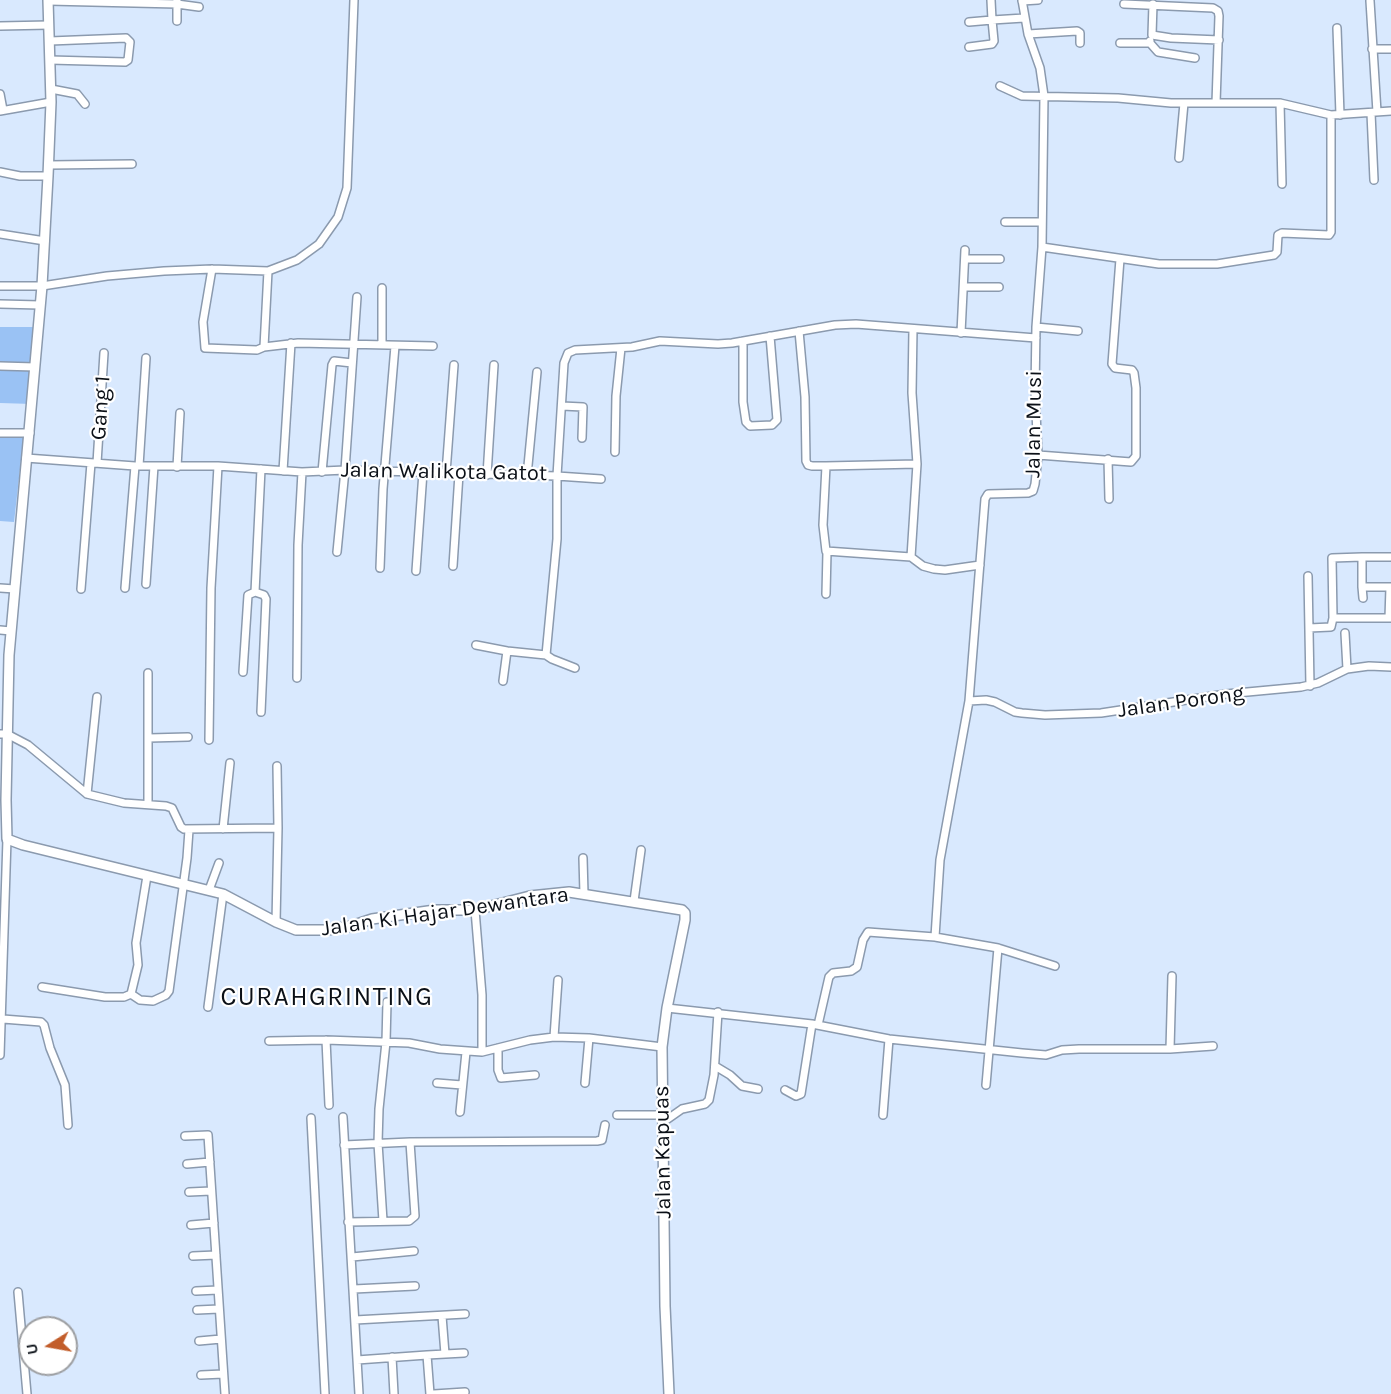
<!DOCTYPE html>
<style>
body{margin:0}
#map{position:relative;width:1391px;height:1394px;overflow:hidden;background:#d9e9fe;font-family:Karla,sans-serif}
canvas{display:block}
.north{position:absolute;left:18px;top:1316px;width:60px;height:60px;box-sizing:border-box;background:#fff;border:2px solid #9d9fa2;border-radius:50%;rotate:259deg;font-size:16px;font-weight:700;line-height:24px;text-align:center;color:#0b1017}
.north::after{content:'';display:block;margin:auto;width:21px;height:27px;background:#c25d2a;clip-path:polygon(50% 0,100% 100%,50% 72%,0 100%)}
</style>
<div id="map">
<canvas width="1391" height="1394"></canvas>
<div class="north">U</div>
</div>
<script>
const ctx = document.querySelector('canvas').getContext('2d');
ctx.lineJoin = 'round';
function fill(path, color) { ctx.fillStyle = color; ctx.fill(path, 'evenodd'); }
const shape = rows => new Path2D(rows.map(r => 'M' + r).join(''));
function trace(path, color, width, dash) { ctx.strokeStyle = color; ctx.lineWidth = width; ctx.lineCap = dash ? 'butt' : 'round'; ctx.setLineDash(dash || []); ctx.stroke(path); }
function write(font, color, halo, rows, align = 'center') {
  ctx.font = font + ' Karla,sans-serif'; ctx.lineWidth = 4.5; ctx.setLineDash([]); ctx.textBaseline = 'middle'; ctx.strokeStyle = halo; ctx.fillStyle = color; for (const [text, x, y, turn = 0] of rows) {
    ctx.save(); ctx.translate(x, y); ctx.rotate((+turn || 0) * Math.PI / 180); ctx.textAlign = isNaN(turn) ? turn : align; if (halo) ctx.strokeText(text, 0, 0); ctx.fillText(text, 0, 0); ctx.restore();
  }
}
fill(shape([
 [0,327,34,327,33,362,0,362],
 [0,369,34,369,32,404,0,403],
 [0,434,24,434,14,522,0,521]
]), '#9ac2f4');
const street = shape([
 [991,0,992,20,1024,18],
 [49,1,177,4,177,0],
 [1022,1,1038,0],
 [1370,1,1377,112],
 [1124,4,1213,8,1218,11,1219,16,1216,103],
 [1153,4,1152,35,1171,38,1219,40],
 [177,21,177,4,199,7],
 [969,22,992,20,994,41,992,44,969,47],
 [0,26,49,25],
 [1337,28,1340,115],
 [1028,34,1077,31,1080,33,1080,43],
 [50,41,126,38,130,42,128,60,125,62,50,60],
 [1120,43,1150,43,1150,41],
 [1150,43,1158,52,1195,58],
 [1372,49,1391,49],
 [1000,86,1022,96,1118,98,1171,103,1280,103,1331,115,1391,111],
 [51,89,77,94,85,104],
 [0,94,3,110],
 [1280,103,1282,184],
 [0,111,51,102],
 [1371,113,1374,180],
 [1179,158,1184,103],
 [49,165,132,164],
 [0,172,20,176,48,176],
 [1005,222,1042,222],
 [0,234,45,241],
 [1042,247,1159,264,1217,264,1274,255,1277,252,1278,235,1282,233,1329,235,1331,232,1331,115],
 [965,259,1000,259],
 [212,269,203,322,205,348,257,350,264,347,298,343,433,346],
 [0,286,42,286,107,276,164,271,212,269,268,271,297,260,319,244,338,217,347,188,354,0],
 [964,287,999,287],
 [0,304,40,305],
 [1036,327,1078,331],
 [799,331,805,397,806,461,808,465,812,466,826,466],
 [961,333,965,250],
 [743,341,743,402,746,422,750,426,772,425,777,420,770,336],
 [382,345,382,288],
 [264,347,268,271],
 [0,366,35,367],
 [562,406,583,407,582,438],
 [0,433,30,433],
 [615,452,616,396,621,348],
 [1038,455,1131,462,1136,456,1136,388,1134,373,1132,370,1115,368,1112,364,1120,259],
 [26,458,135,466,218,466,302,472,345,470,557,476,564,363,568,353,575,350,632,347,660,341,718,344,732,343,835,325,856,324,1036,338],
 [1108,459,1109,499],
 [97,463,104,353],
 [917,464,826,466,823,525,826,551,911,557,923,566,934,569,945,570,980,565],
 [139,466,146,358],
 [177,467,180,413],
 [283,471,291,343],
 [322,472,332,365,334,361,352,363],
 [446,473,454,365],
 [487,475,494,365],
 [527,476,537,372],
 [337,552,345,470,357,297],
 [911,557,917,464,912,393,913,329],
 [1362,557,1391,557],
 [453,566,459,474],
 [380,568,383,489,395,346],
 [416,571,423,472],
 [1308,576,1310,686],
 [146,584,154,466],
 [0,588,15,589],
 [125,588,135,466],
 [81,589,91,463],
 [255,592,264,595,266,599,261,712],
 [826,594,827,552],
 [1363,598,1362,587,1390,587,1389,618],
 [1333,618,1332,558,1362,557,1362,587],
 [1309,628,1331,627,1333,618,1391,618],
 [0,630,11,631],
 [1345,633,1347,669],
 [476,645,507,651],
 [546,655,552,659,575,668],
 [243,672,248,595,255,592,261,469],
 [297,678,298,545,302,472],
 [503,681,507,651,546,655,557,539,557,476,601,479],
 [969,701,986,700,995,702,1015,712,1022,713,1045,715,1101,713,1226,694,1301,687,1318,683,1347,669,1369,666,1391,667],
 [0,734,7,734,28,745,87,794,124,803,166,806,172,808,181,827,184,829,278,828,276,922],
 [149,738,188,737],
 [209,740,211,588,218,466],
 [277,766,278,828],
 [87,794,97,697],
 [148,804,148,673],
 [223,829,230,763],
 [583,858,584,894],
 [209,890,219,863],
 [634,901,641,850],
 [475,910,482,995,482,1052],
 [935,937,998,948,1055,966],
 [42,987,105,997,124,997,131,994,138,965,136,943,147,876],
 [131,994,140,1000,153,1001,166,995,169,991,187,858,189,830],
 [208,1007,223,894],
 [667,1008,812,1024,889,1039,1022,1053,1046,1055,1062,1050,1079,1049,1170,1049,1172,976],
 [3,1019,41,1022,44,1025,50,1048,65,1085,68,1125],
 [818,1025,829,977,833,973,851,971,857,967,863,940,868,932,935,937,940,860,969,701,985,499,988,494,1028,493,1033,491,1035,484,1038,455,1035,391,1036,327,1042,247,1044,96,1040,68,1028,34,1022,0],
 [554,1037,558,980],
 [326,1040,329,1105],
 [269,1041,326,1040,409,1043,440,1049,482,1052,530,1040,554,1037,589,1038,662,1047],
 [498,1048,498,1070,501,1078,535,1075],
 [1170,1049,1213,1046],
 [0,1055,7,839],
 [715,1066,730,1075,742,1086,758,1089],
 [437,1083,462,1085],
 [585,1083,589,1038],
 [986,1085,998,948],
 [785,1090,796,1096,801,1094,812,1024],
 [460,1112,466,1052],
 [617,1115,662,1115],
 [883,1115,889,1039],
 [343,1117,359,1394],
 [311,1118,325,1394],
 [662,1123,682,1109,705,1104,709,1100,714,1075,718,1012],
 [185,1136,208,1135,225,1394],
 [410,1142,597,1141,602,1140,605,1125],
 [344,1145,410,1142,415,1216,409,1221,348,1222],
 [187,1164,210,1162],
 [189,1192,211,1191],
 [383,1221,378,1143,379,1109,386,1042,387,1002],
 [191,1225,214,1223],
 [193,1256,216,1255],
 [352,1257,414,1251],
 [354,1289,415,1286],
 [196,1291,218,1290],
 [18,1292,27,1394],
 [197,1310,219,1309],
 [442,1316,445,1354],
 [355,1320,465,1314],
 [199,1341,221,1339],
 [427,1355,464,1353],
 [392,1357,394,1394],
 [357,1360,427,1355,430,1394],
 [201,1375,223,1374],
 [434,1394,465,1392]
]);
const secondary = shape([
 [48,0,51,102,48,176,42,286,9,655,6,800,7,839,23,845,223,894,276,922,296,930,327,930,351,926,372,919,435,910,475,910,530,896,569,892,682,910,685,913,685,920,667,1008,662,1047,665,1306,669,1394]
]);
trace(street, '#8b9aae', 10);
trace(secondary, '#8b9aae', 12);
trace(street, '#fff', 7);
trace(secondary, '#fff', 9);
write('22px', '#0b1017', '#fff', [
 ["Gang 1",101,408,-86],
 ["Jalan Musi",1034,424,-89],
 ["Jalan Walikota Gatot",444,472,1],
 ["Jalan Porong",1181,702,-8],
 ["Jalan Ki Hajar Dewantara",445,912,-8],
 ["Jalan Kapuas",663,1152,-91]
]);
ctx.letterSpacing = '1.5px';
write('26px', '#0b1017', '#fff', [
 ["CURAHGRINTING",327,998]
]);
ctx.letterSpacing = '0px';
</script>
